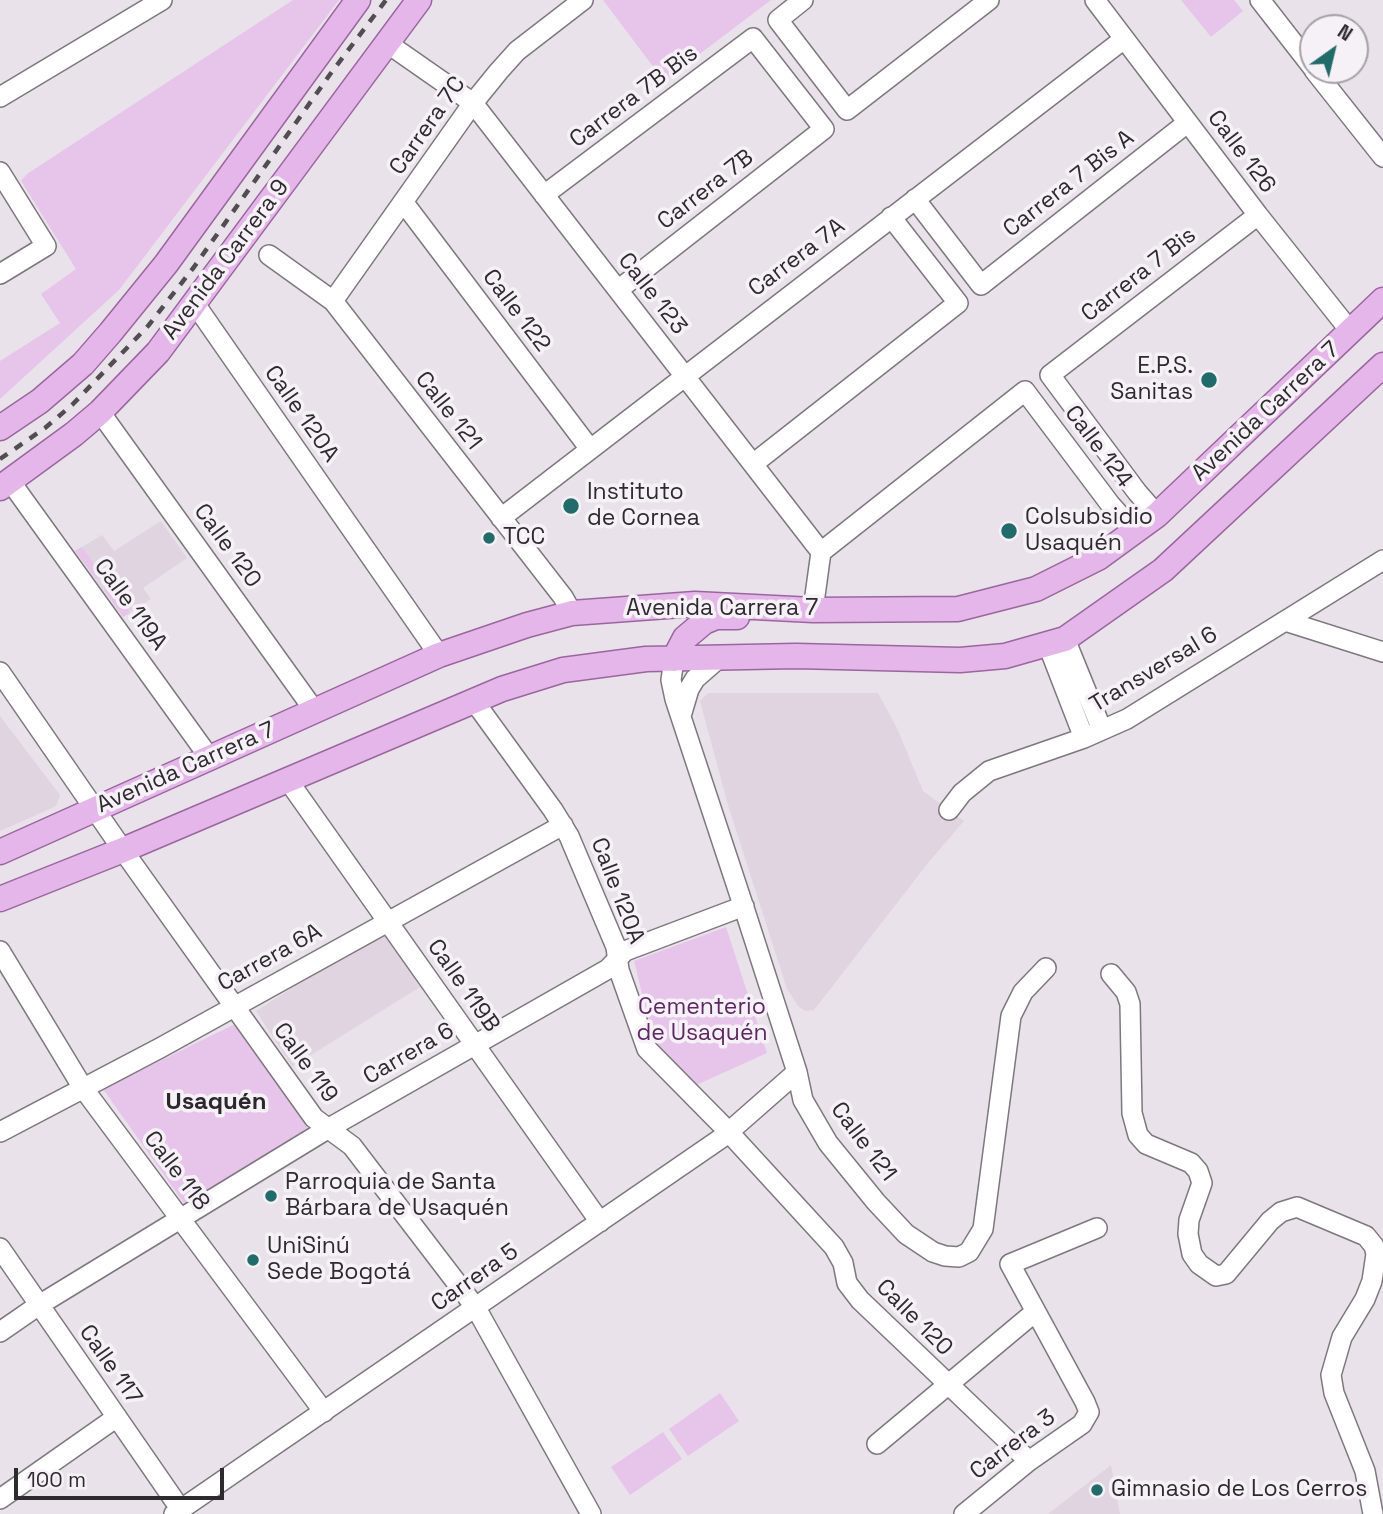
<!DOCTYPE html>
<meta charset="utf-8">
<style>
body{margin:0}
#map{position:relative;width:1383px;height:1514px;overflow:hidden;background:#e9e2ea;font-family:"Space Grotesk",sans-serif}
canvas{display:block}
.north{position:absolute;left:1299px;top:14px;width:70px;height:70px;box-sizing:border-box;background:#f6f0f7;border:2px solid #a6a1a7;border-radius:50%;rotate:34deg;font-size:19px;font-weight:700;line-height:28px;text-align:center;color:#2e2b2e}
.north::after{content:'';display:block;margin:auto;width:24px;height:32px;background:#216c6a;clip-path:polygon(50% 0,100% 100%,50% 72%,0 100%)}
.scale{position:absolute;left:14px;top:1468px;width:210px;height:32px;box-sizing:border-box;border:4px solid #2e2b2e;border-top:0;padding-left:9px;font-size:21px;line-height:24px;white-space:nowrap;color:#2e2b2e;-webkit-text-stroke:5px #f6f0f7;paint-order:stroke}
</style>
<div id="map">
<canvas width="1383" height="1514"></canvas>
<div class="north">N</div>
<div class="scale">100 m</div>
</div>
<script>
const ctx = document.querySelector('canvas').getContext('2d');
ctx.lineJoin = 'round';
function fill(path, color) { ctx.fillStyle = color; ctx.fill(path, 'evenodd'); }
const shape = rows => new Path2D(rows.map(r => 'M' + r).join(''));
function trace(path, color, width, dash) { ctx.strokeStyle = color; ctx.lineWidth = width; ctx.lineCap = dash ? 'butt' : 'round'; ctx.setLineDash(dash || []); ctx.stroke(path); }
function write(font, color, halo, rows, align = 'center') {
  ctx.font = font + ' "Space Grotesk",sans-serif'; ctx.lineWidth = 7; ctx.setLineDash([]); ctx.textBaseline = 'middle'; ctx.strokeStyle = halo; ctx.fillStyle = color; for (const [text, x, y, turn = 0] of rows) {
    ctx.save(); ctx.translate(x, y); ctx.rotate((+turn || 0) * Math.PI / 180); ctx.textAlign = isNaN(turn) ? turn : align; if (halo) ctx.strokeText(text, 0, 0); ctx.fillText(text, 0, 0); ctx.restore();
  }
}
fill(shape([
 [161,521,187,558,143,588,151,599,123,617,75,551,102,535,114,551],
 [708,693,878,693,897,728,923,791,964,821,928,863,814,1010,805,1011,798,1006,787,989,728,805,700,701],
 [0,716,60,795,56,806,52,808,0,831],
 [385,929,420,987,292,1067,256,1011],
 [1111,1465,1120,1514,1048,1514]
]), '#e0d4e0');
fill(shape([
 [293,0,339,0,119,290,0,399,0,361,60,323,41,294,76,269,21,181,27,174],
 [603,0,771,0,664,81],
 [1181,0,1234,0,1243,11,1211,37],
 [82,547,102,575,96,579,75,551],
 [110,586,130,613,123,617,104,590],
 [726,927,767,1053,694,1086,660,1051,653,1038,634,961],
 [235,1024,309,1127,186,1206,103,1089],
 [720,1393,739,1421,688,1456,669,1429],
 [663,1432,682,1459,630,1495,611,1467]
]), '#e7c4ea');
const minor = shape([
 [803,0,778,20,847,110,989,0],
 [1095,0,1258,215,1351,332],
 [1260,0,1313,68],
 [387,43,473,103,821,552,813,610],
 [1314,70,1383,157],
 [0,97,162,0],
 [0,172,46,246,0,274],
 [544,195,753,38,824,129,618,290],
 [915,199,981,285,1187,123],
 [404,203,590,449],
 [269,255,333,301,563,597,572,613],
 [333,301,473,103,499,71,517,51,583,0],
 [195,304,439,655],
 [100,412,314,710],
 [753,464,958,303,891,217],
 [10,481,209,757],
 [1157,515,1137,492,1050,375,1258,215],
 [501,518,1124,39],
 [821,552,1025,391,1110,504,1135,532],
 [1285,621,1383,652],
 [1065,639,1102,730],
 [1048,645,1084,738],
 [674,659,671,680,675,699,747,917,797,1072,803,1100,828,1143,876,1202,906,1234,933,1252,945,1256,959,1257,969,1252,983,1229,1011,1016,1023,992,1046,968],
 [0,672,127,856,314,1118,352,1146,476,1308,591,1514],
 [474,701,553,810,569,836,616,947,619,970,647,1049,724,1127,834,1247,843,1263,847,1283,860,1300,1029,1461],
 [681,716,689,689,695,679,719,658],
 [287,779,600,1222],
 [949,810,962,793,989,771,1084,738,1127,719,1383,560],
 [0,951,83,1088,324,1412],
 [1111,974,1126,992,1130,1004,1132,1113,1138,1135,1146,1144,1191,1163,1198,1171,1202,1183,1189,1220,1188,1234,1192,1254,1199,1264,1216,1276,1226,1274,1270,1221,1281,1212,1297,1207,1366,1236,1374,1246,1376,1254,1372,1281,1365,1299,1342,1337,1331,1375,1334,1393,1365,1471,1373,1514],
 [0,1132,160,1048,563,825],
 [0,1248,181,1510],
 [0,1332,39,1305,329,1128,608,969,625,951,744,906],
 [877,1444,1035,1312],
 [0,1499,117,1417],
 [174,1514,723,1137,797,1072],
 [964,1514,1029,1461,1082,1424,1089,1412,1085,1402,1010,1264,1097,1228]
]);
const major = shape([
 [0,428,40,401,83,364,110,333,166,264,358,0],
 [0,488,74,434,100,412,158,352,419,0],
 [674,659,685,638,704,622,716,617,737,617],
 [0,852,439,655,527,625,572,613,695,604,813,610,958,609,1036,589,1098,558,1157,515,1383,300],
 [0,899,123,850,502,689,563,670,646,659,796,656,960,660,1005,656,1065,639,1163,570,1383,365]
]);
trace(minor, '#7e787e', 22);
trace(major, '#9a669e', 27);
trace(minor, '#fff', 19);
trace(major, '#e5b6e9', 24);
trace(shape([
 [0,459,45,428,72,405,148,326,194,267,331,73,386,0]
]), '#514d51', 4.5, [9, 9]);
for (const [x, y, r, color] of [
 [1209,380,9,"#216c6a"],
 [571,506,9,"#216c6a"],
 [1009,531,9,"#216c6a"],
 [489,538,7,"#216c6a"],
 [271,1196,7,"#216c6a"],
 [253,1260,7,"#216c6a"],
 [1097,1490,7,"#216c6a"]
]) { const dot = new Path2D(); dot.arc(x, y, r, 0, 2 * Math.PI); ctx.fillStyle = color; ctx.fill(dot); trace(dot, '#f6f0f7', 2.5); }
write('23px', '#2e2b2e', '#f6f0f7', [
 ["Carrera 7B Bis",634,97,-37],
 ["Carrera 7C",428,126,-55],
 ["Calle 126",1241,152,53],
 ["Carrera 7 Bis A",1069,184,-38],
 ["Carrera 7B",706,190,-38],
 ["Carrera 7A",797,258,-37],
 ["Avenida Carrera 9",226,260,-53],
 ["Carrera 7 Bis",1139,275,-38],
 ["Calle 123",652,294,52],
 ["Calle 122",516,311,53],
 ["Calle 121",448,411,52],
 ["Avenida Carrera 7",1266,412,-43],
 ["Calle 120A",301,414,55],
 ["Calle 124",1098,447,53],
 ["Calle 120",227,546,54],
 ["Calle 119A",130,605,54],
 ["Avenida Carrera 7",722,609],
 ["Transversal 6",1154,670,-31],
 ["Avenida Carrera 7",186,768,-24],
 ["Calle 120A",617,891,69],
 ["Carrera 6A",270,958,-29],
 ["Calle 119B",463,986,55],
 ["Carrera 6",409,1054,-30],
 ["Calle 119",305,1063,54],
 ["Calle 121",863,1142,53],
 ["Calle 118",176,1171,53],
 ["Carrera 5",475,1278,-35],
 ["Calle 120",914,1318,45],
 ["Calle 117",110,1365,55],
 ["Carrera 3",1013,1445,-37]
]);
write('23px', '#2e2b2e', '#f6f0f7', [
 ["E.P.S.",1193,367,"right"],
 ["Sanitas",1193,393,"right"],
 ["Instituto",587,493],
 ["de Cornea",587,519],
 ["Colsubsidio",1025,518],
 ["Usaquén",1025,544],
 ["TCC",503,538],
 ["Parroquia de Santa",285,1183],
 ["Bárbara de Usaquén",285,1209],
 ["UniSinú",267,1247],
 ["Sede Bogotá",267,1273],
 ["Gimnasio de Los Cerros",1111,1490]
], 'left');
write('23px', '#5e2963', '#f6f0f7', [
 ["Cementerio",702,1008],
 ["de Usaquén",702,1034]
]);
write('bold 24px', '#2c272c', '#f6f0f7', [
 ["Usaquén",216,1102]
]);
</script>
